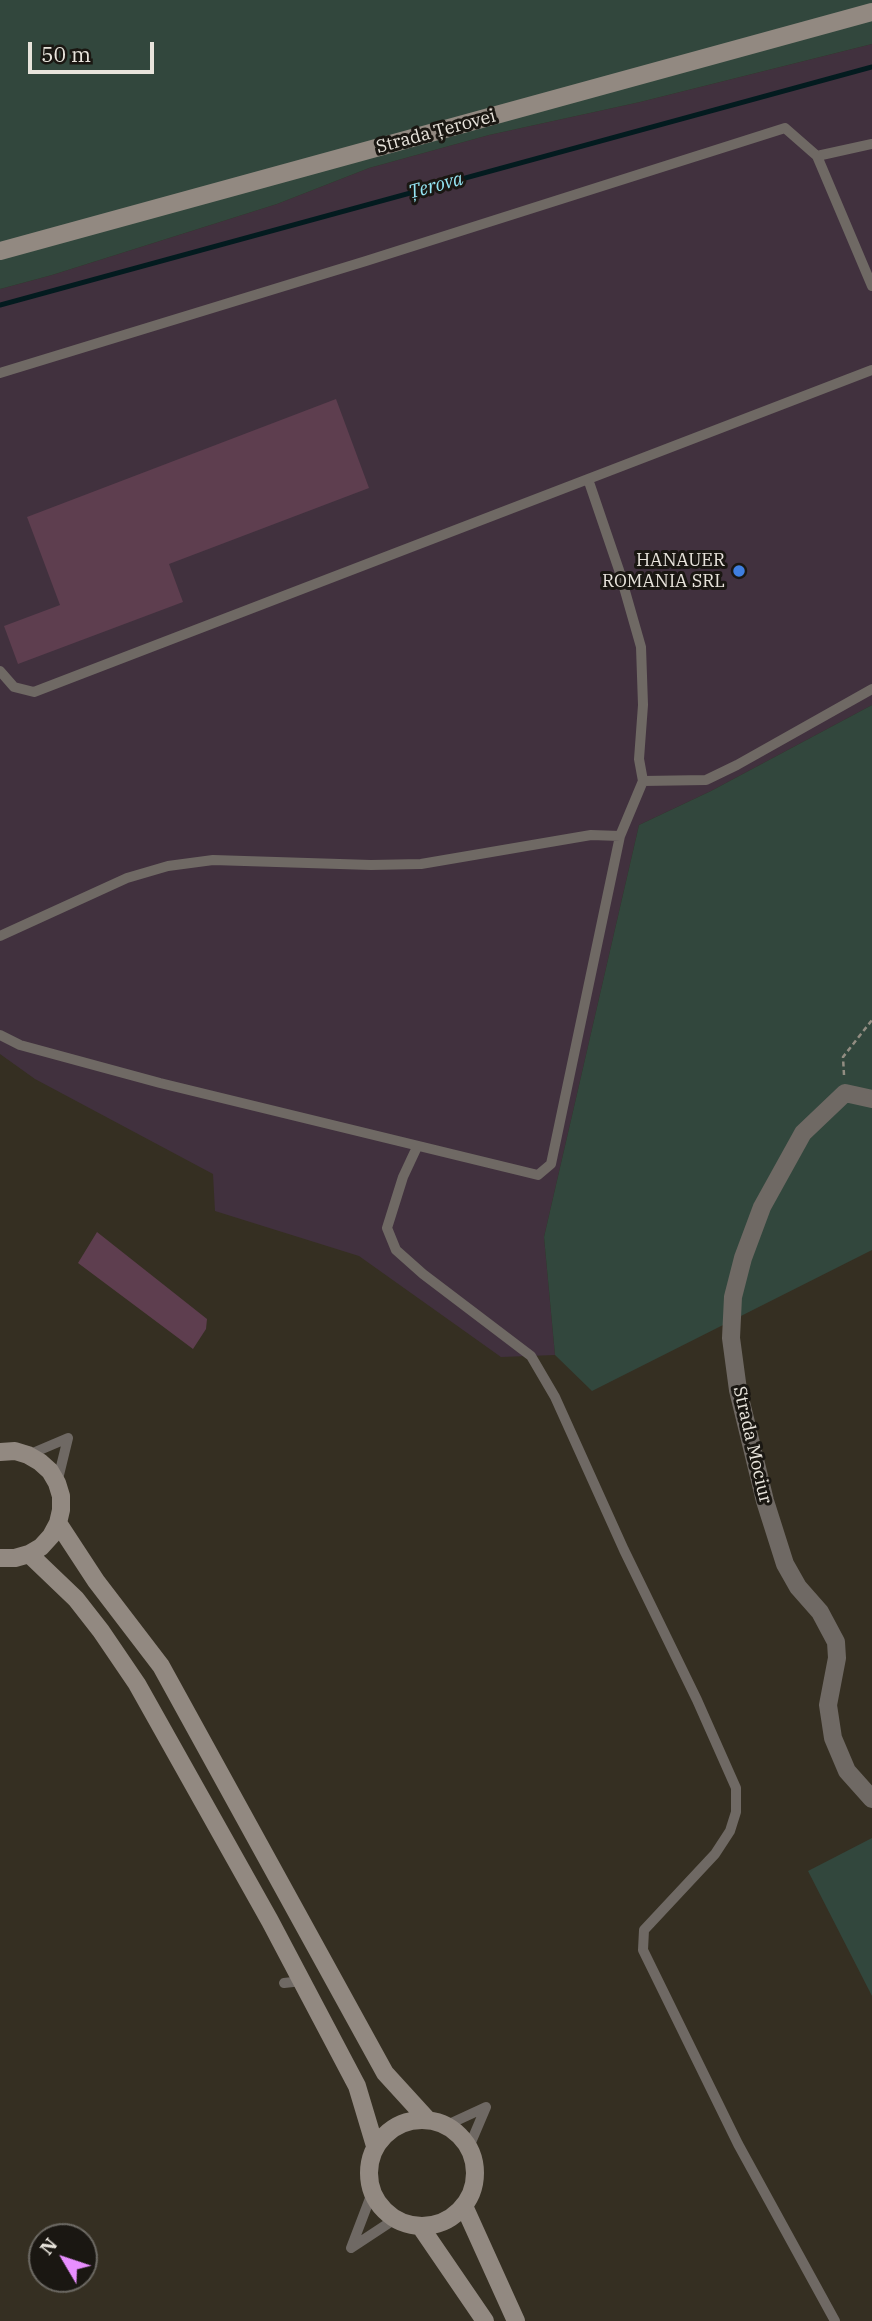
<!DOCTYPE html>
<meta charset="utf-8">
<style>
body{margin:0}
#map{position:relative;width:872px;height:2321px;overflow:hidden;background:#352f22;font-family:"IBM Plex Serif",serif}
canvas{display:block}
.north{position:absolute;left:28px;top:2223px;width:70px;height:70px;box-sizing:border-box;background:#1a1712;border:2px solid #6c6963;border-radius:50%;rotate:309deg;font-size:19px;font-weight:700;line-height:28px;text-align:center;color:#e8e4dc}
.north::after{content:'';display:block;margin:auto;width:24px;height:32px;background:#e88eff;clip-path:polygon(50% 0,100% 100%,50% 72%,0 100%)}
.scale{position:absolute;left:28px;top:42px;width:126px;height:32px;box-sizing:border-box;border:4px solid #e8e4dc;border-top:0;padding-left:9px;font-size:21px;line-height:24px;white-space:nowrap;color:#e8e4dc;-webkit-text-stroke:5px #1a1712;paint-order:stroke}
</style>
<div id="map">
<canvas width="872" height="2321"></canvas>
<div class="north">N</div>
<div class="scale">50 m</div>
</div>
<script>
const ctx = document.querySelector('canvas').getContext('2d');
ctx.lineJoin = 'round';
function fill(path, color) { ctx.fillStyle = color; ctx.fill(path, 'evenodd'); }
const shape = rows => new Path2D(rows.map(r => 'M' + r).join(''));
function trace(path, color, width, dash) { ctx.strokeStyle = color; ctx.lineWidth = width; ctx.lineCap = dash ? 'butt' : 'round'; ctx.setLineDash(dash || []); ctx.stroke(path); }
function write(font, color, halo, rows, align = 'center') {
  ctx.font = font + ' "IBM Plex Serif",serif'; ctx.lineWidth = 6; ctx.setLineDash([]); ctx.textBaseline = 'middle'; ctx.strokeStyle = halo; ctx.fillStyle = color; for (const [text, x, y, turn = 0] of rows) {
    ctx.save(); ctx.translate(x, y); ctx.rotate((+turn || 0) * Math.PI / 180); ctx.textAlign = isNaN(turn) ? turn : align; if (halo) ctx.strokeText(text, 0, 0); ctx.fillText(text, 0, 0); ctx.restore();
  }
}
fill(shape([
 [872,44,872,705,711,791,639,825,544,1237,555,1355,501,1357,359,1256,215,1211,213,1174,35,1079,0,1054,0,289,52,275,277,204,369,168,489,135,640,102]
]), '#41313e');
fill(shape([
 [0,0,872,0,872,44,640,102,489,135,369,168,277,204,52,275,0,289],
 [872,705,872,1250,592,1391,555,1355,544,1237,639,825,711,791],
 [872,1838,872,1996,808,1871]
]), '#32473d');
trace(shape([
 [0,305,872,67]
]), '#031b1f', 5);
fill(shape([
 [336,399,369,488,169,564,183,602,18,664,4,626,60,605,27,517],
 [97,1232,207,1319,206,1329,193,1349,78,1263]
]), '#5e3e4f');
trace(shape([
 [844,1075,843,1057,872,1020]
]), '#928d82', 2.5, [5, 3.5]);
trace(shape([
 [817,156,872,144],
 [0,373,366,261,785,128,817,156,872,286],
 [588,479,619,570,641,647,643,705,639,759,643,781],
 [0,671,14,687,34,692,872,370],
 [0,936,127,878,168,866,213,860,371,865,421,864,591,835,620,836],
 [0,1035,20,1045,160,1083,538,1175,551,1164,620,836,643,781,706,780,737,765,872,689],
 [417,1147,403,1177,387,1228,396,1250,423,1274,531,1356,555,1397,624,1550,697,1700,736,1788,736,1812,730,1831,715,1854,644,1930,643,1950,738,2144,835,2321],
 [28,1455,68,1438,57,1483],
 [284,1983,302,1981],
 [447,2125,486,2107,469,2147],
 [372,2193,351,2248,395,2219]
]), '#6f6964', 10);
trace(shape([
 [872,1099,845,1093,803,1133,762,1207,743,1258,733,1297,731,1338,738,1390,765,1501,785,1564,798,1587,820,1612,836,1642,837,1658,828,1705,833,1738,847,1771,872,1799]
]), '#6f6964', 18);
trace(shape([
 [0,251,872,12],
 [0,1452,15,1451,28,1455,40,1462,50,1471,57,1483,61,1496,61,1510,58,1523,51,1536,41,1547,29,1554,15,1558,0,1558],
 [58,1523,96,1581,161,1666,385,2073,427,2119],
 [29,1554,76,1599,101,1631,137,1684,270,1921,357,2086,375,2146],
 '369 2173a53 53 0 1 1 106 0a53 53 0 1 1-106 0Z',
 [464,2206,516,2321],
 [420,2226,485,2321]
]), '#928981', 18);
for (const [x, y, r, color] of [
 [739,571,7,"#3f7fe0"]
]) { const dot = new Path2D(); dot.arc(x, y, r, 0, 2 * Math.PI); ctx.fillStyle = color; ctx.fill(dot); trace(dot, '#1a1712', 2.5); }
write('18px', '#e8e4dc', '#1a1712', [
 ["Strada Țerovei",436,132,-15],
 ["Strada Mociur",752,1445,77]
]);
write('18px', '#e8e4dc', '#1a1712', [
 ["HANAUER",725,561],
 ["ROMANIA SRL",725,582]
], 'right');
write('italic 19px', '#94e5f3', '#1a1712', [
 ["Țerova",436,186,-15]
]);
</script>
